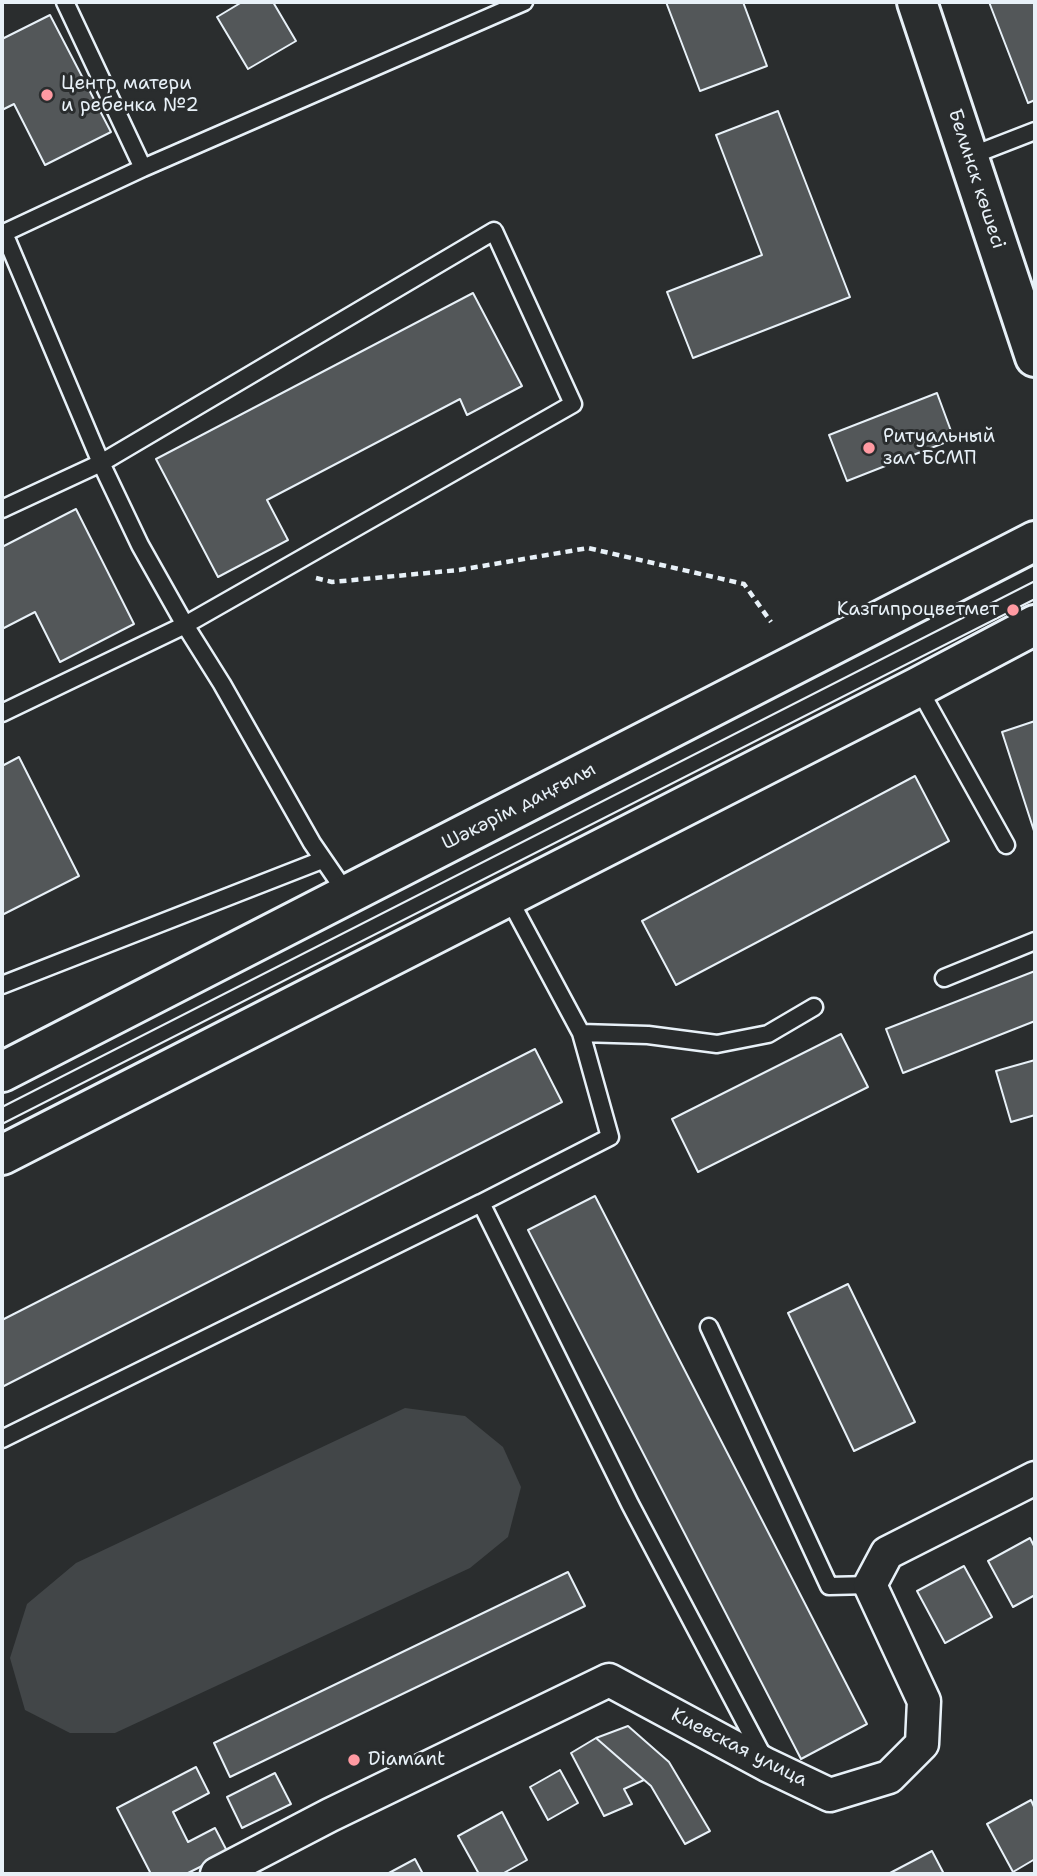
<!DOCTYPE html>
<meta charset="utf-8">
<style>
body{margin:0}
#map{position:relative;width:1037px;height:1876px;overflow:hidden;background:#2a2d2e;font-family:"Shantell Sans",sans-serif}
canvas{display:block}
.frame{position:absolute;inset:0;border:4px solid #e8f1f8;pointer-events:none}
</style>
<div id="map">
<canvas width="1037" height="1876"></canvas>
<div class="frame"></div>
</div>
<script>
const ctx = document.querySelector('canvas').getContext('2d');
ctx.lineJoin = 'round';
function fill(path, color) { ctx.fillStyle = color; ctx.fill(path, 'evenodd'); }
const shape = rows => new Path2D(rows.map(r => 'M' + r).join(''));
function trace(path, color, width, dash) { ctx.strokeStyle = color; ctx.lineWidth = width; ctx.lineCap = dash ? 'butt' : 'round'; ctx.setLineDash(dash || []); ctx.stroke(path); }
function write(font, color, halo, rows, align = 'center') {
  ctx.font = font + ' "Shantell Sans",sans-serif'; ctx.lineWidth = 6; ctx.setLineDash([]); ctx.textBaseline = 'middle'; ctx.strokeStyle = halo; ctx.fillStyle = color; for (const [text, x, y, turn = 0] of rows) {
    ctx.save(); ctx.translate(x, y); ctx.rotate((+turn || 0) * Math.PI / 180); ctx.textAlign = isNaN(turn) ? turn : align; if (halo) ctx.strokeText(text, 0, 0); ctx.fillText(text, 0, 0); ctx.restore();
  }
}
fill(shape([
 [405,1408,465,1416,503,1447,521,1487,508,1537,470,1568,115,1733,70,1733,25,1710,10,1658,27,1604,76,1563]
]), '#424648');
const building = shape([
 [242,2,273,2,296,41,248,69,217,17,242,2],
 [666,2,743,2,767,66,700,91,666,2],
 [989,2,1035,2,1035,100,1028,103,989,2],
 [50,15,111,132,45,165,14,104,2,110,2,39,50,15],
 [778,111,850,297,693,358,667,292,762,255,716,135,778,111],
 [473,293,522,386,467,415,460,399,267,500,288,540,218,577,156,459,473,293],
 [937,393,954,439,847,481,829,435,937,393],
 [76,509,134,624,60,662,35,612,2,629,2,547,76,509],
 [1035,721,1035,834,1002,732,1035,721],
 [19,757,79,876,2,915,2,766,19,757],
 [915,776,949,841,676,985,642,921,915,776],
 [1035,971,1035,1021,903,1073,886,1029,1035,971],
 [841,1034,868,1087,698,1172,672,1119,841,1034],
 [535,1049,562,1102,2,1387,2,1320,535,1049],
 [1035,1060,1035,1115,1011,1122,996,1071,1035,1060],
 [595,1196,867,1724,801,1759,528,1230,595,1196],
 [848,1284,915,1422,854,1451,788,1313,848,1284],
 [1030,1538,1035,1548,1035,1595,1013,1607,988,1561,1030,1538],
 [964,1566,992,1617,945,1643,917,1591,964,1566],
 [568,1572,585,1606,230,1777,214,1743,568,1572],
 [628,1726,669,1762,710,1831,685,1844,651,1786,596,1738,628,1726],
 [596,1738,644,1780,624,1789,632,1804,604,1816,571,1753,596,1738],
 [196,1767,209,1793,173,1812,188,1842,215,1828,228,1853,186,1874,151,1874,117,1808,196,1767],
 [560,1770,578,1803,548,1820,530,1787,560,1770],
 [275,1773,291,1804,242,1828,227,1797,275,1773],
 [1031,1800,1035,1809,1035,1859,1013,1872,987,1824,1031,1800],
 [502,1812,527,1860,502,1874,479,1874,458,1836,502,1812],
 [932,1851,944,1874,890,1874,890,1873,932,1851],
 [415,1859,423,1874,387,1874,415,1859]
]);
fill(building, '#535759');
trace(building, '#e8f1f8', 2);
const service = shape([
 [968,157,1035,131],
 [143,168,524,2],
 [2,509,101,463,140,545,185,625,222,684,312,843,347,894],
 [918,687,1006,845],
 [2,713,185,625,573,404,494,231,101,463,4,233,143,168,65,2],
 [507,895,581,1033,610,1137,481,1203,630,1504,765,1760],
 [944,978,1035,941],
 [2,985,322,860],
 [581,1033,648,1035,717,1044,768,1034,814,1007],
 [709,1327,829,1586,870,1585],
 [2,1439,481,1203]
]);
const minor = shape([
 [217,1874,330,1815,609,1680,767,1765,830,1795,889,1777,922,1744,924,1701,870,1585,887,1553,1035,1478]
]);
const secondary = shape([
 [917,2,1035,357],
 [2,1072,1035,541],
 [2,1155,918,687,1035,625]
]);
trace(service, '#e8f1f8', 21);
trace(minor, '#e8f1f8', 37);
trace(secondary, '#e8f1f8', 44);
trace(shape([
 [316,578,332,582,459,570,588,548,744,584,771,622]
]), '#e8f1f8', 4.5, [7, 5]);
trace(service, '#2a2d2e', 16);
trace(minor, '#2a2d2e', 32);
trace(secondary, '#2a2d2e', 38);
trace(shape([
 [2,1107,1035,581],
 [2,1124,1035,599]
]), '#e8f1f8', 2);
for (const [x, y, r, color] of [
 [47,95,7,"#ff9aa2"],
 [869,448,7,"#ff9aa2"],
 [1013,610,7,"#ff9aa2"],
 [354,1760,7,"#ff9aa2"]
]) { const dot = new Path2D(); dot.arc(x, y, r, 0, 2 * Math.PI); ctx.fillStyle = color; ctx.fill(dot); trace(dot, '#2a2d2e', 2.5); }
write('19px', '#e8f1f8', '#2a2d2e', [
 ["Центр матери",61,84],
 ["и ребенка №2",61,106],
 ["Ритуальный",883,437],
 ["зал БСМП",883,459],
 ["Казгипроцветмет",999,610,"right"],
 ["Diamant",368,1760]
], 'left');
write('19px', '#e8f1f8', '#2a2d2e', [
 ["Белинск көшесі",976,179,72],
 ["Шәкәрім даңғылы",519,807,-27],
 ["Киевская улица",739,1748,27]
]);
</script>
